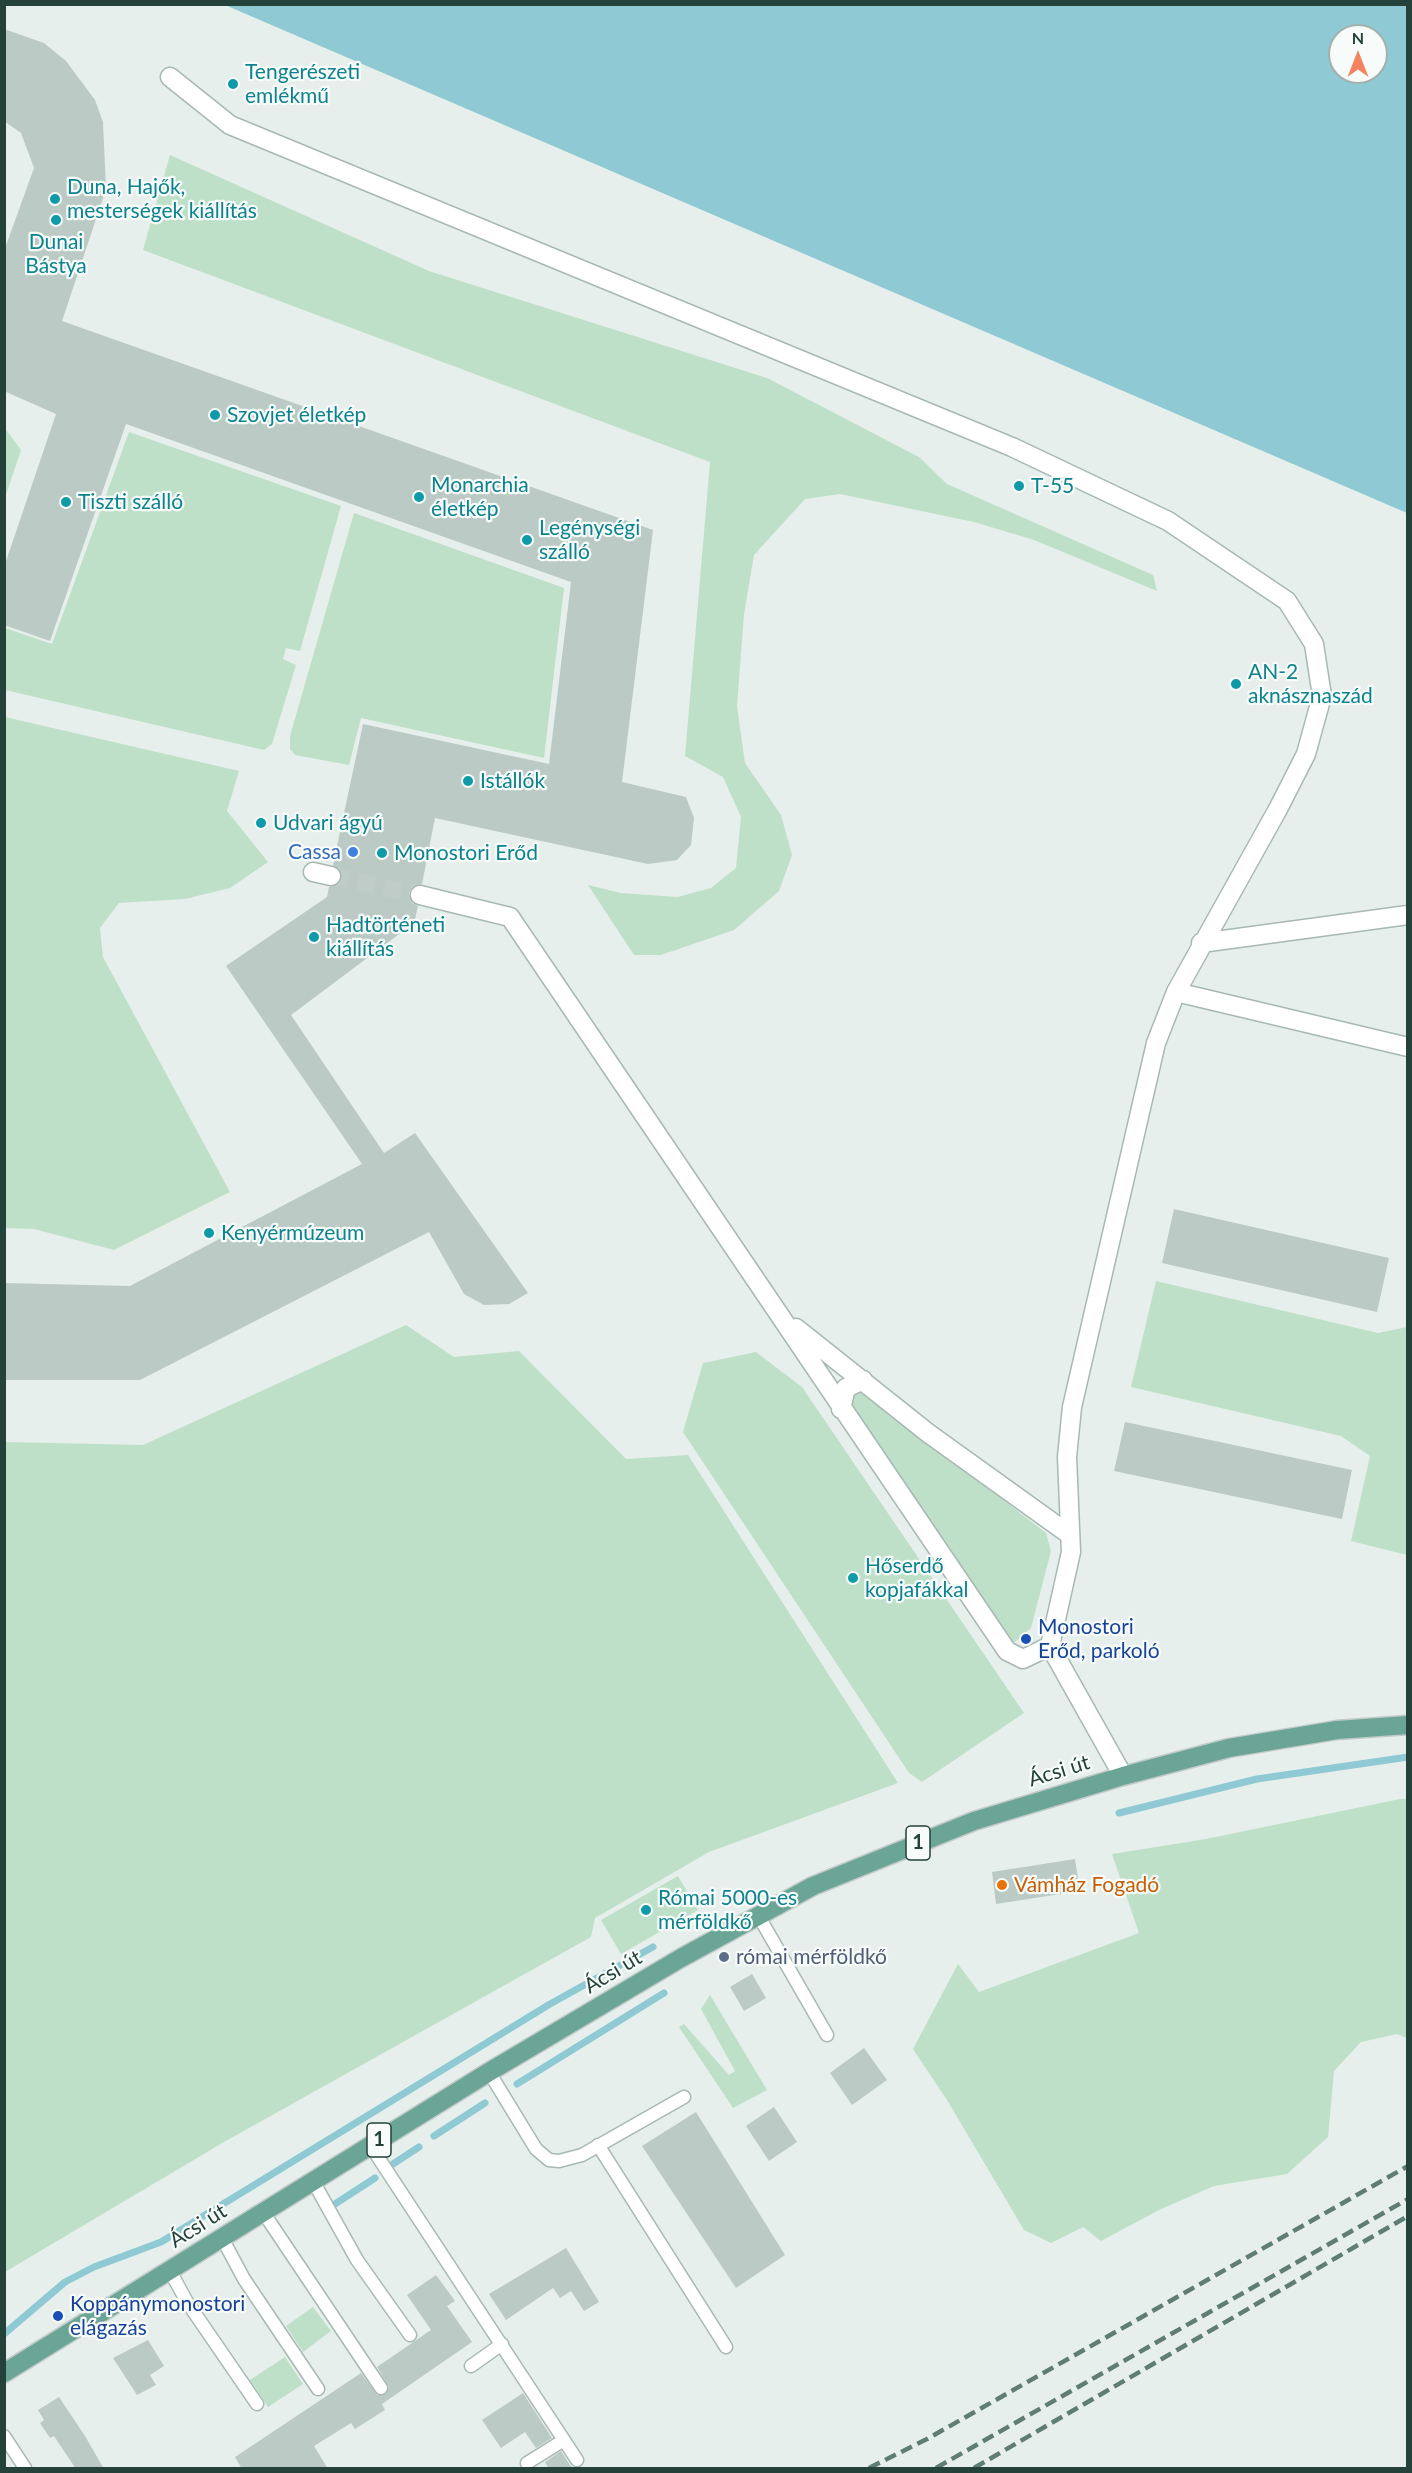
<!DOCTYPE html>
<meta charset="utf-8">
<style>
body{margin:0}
#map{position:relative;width:1412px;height:2473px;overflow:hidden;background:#e6efeb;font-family:Lato,sans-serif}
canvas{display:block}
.frame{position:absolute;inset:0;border:6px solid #24423a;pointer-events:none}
.north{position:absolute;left:1328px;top:24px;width:60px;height:60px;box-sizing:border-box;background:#f7fbf9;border:2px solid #a3b1ad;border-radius:50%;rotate:0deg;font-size:16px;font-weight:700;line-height:24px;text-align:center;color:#24423a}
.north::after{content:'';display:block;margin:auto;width:21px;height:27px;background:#f4845f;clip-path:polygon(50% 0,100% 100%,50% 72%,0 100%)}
</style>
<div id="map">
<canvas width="1412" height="2473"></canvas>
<div class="frame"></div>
<div class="north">N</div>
</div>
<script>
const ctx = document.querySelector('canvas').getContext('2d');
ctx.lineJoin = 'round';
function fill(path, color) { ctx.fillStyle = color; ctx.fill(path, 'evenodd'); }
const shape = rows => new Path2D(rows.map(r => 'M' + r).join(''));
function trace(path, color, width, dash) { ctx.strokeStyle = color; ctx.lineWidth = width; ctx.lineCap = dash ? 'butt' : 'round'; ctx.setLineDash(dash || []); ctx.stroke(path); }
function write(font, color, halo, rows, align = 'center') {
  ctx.font = font + ' Lato,sans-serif'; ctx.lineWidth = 4.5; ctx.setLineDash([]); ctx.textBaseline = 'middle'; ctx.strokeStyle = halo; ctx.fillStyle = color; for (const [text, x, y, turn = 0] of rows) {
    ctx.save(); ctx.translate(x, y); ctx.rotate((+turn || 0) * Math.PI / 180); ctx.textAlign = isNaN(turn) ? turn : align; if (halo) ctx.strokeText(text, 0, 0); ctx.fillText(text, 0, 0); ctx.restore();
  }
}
fill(shape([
 [170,155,429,271,767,378,919,457,947,484,1153,575,1157,591,1034,540,974,522,840,494,805,499,754,555,744,614,737,706,745,763,781,815,792,855,779,891,734,930,661,955,634,955,588,885,621,893,678,897,711,888,736,868,741,817,723,777,685,756,710,462,143,250],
 [5,428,21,450,5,498,4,428],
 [129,432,341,506,300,651,286,648,283,659,296,665,272,744,264,750,5,690,5,628,52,644],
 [354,513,564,588,544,758,361,718,349,765,295,755,290,749,290,736],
 [5,717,239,771,227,811,268,862,230,888,185,899,119,903,100,928,103,957,230,1192,114,1250,34,1229,5,1228],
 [1156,1281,1378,1333,1407,1327,1407,1555,1351,1541,1370,1456,1341,1436,1131,1387],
 [406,1325,454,1357,519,1351,626,1459,688,1455,898,1783,709,1852,595,1918,591,1937,224,2142,5,2272,5,1442,143,1445],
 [756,1352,802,1387,1024,1713,922,1782,909,1773,683,1432,703,1363],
 [857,1387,1046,1533,1051,1551,1031,1628,1015,1642,1007,1639,847,1402],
 [1400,1799,1408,1799,1407,2038,1397,2034,1361,2042,1334,2071,1328,2137,1287,2174,1214,2186,1159,2210,1101,2241,1083,2227,1051,2243,1024,2230,947,2100,913,2049,958,1964,979,1992,1139,1933,1112,1854,1206,1839],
 [678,1876,698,1910,621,1954,601,1920],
 [710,1995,767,2090,733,2108,679,2027,684,2024,729,2075,735,2071,701,2009],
 [313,2307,331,2331,303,2352,286,2326],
 [285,2357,303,2384,268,2407,250,2380]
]), '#bfe0c8');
fill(shape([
 [225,5,1407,5,1407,513],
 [1340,36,1376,36,1376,72,1340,72]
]), '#8ec9d4');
trace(shape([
 [1119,1813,1257,1779,1408,1757],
 [517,2084,664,1993],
 [434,2136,485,2103],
 [393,2164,419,2147],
 [335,2204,375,2178],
 [4,2334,65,2282,94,2267,161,2242,550,2004,653,1947]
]), '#8ec9d4', 7);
fill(shape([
 [4,29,44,43,66,61,95,100,103,122,106,189,62,321,653,530,622,782,686,797,694,818,691,845,677,860,648,864,435,818,422,884,412,887,409,893,412,903,418,906,414,923,291,1015,384,1153,415,1133,528,1293,509,1304,484,1305,464,1294,429,1232,140,1380,4,1380,4,1283,130,1286,362,1164,226,966,327,897,329,887,340,883,341,872,333,865,363,724,549,764,571,582,126,424,50,641,4,625,4,567,56,414,4,391,4,251,34,168,21,133,4,121],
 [1174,1209,1389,1258,1377,1312,1162,1263],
 [1125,1422,1352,1470,1342,1519,1114,1471],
 [1075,1859,1080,1891,996,1904,992,1872],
 [752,1974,766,1998,744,2011,730,1987],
 [864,2048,887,2080,852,2105,830,2073],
 [774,2107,797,2142,769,2161,746,2126],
 [696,2112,785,2255,736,2288,642,2146],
 [566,2248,599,2302,584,2311,571,2291,560,2298,553,2288,506,2320,489,2294],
 [436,2275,455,2301,447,2306,472,2342,382,2404,385,2410,355,2429,351,2423,314,2446,328,2469,242,2469,235,2457,361,2373,377,2395,386,2394,389,2387,377,2367,431,2330,407,2295],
 [148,2340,164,2366,150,2375,156,2385,137,2395,113,2358],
 [523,2393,552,2438,536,2448,525,2432,501,2448,482,2420],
 [59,2397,85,2436,104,2469,76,2469,54,2436,50,2438,40,2423,44,2420,38,2410],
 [561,2451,570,2465,574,2469,549,2469,545,2462]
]), '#bbcac4');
trace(shape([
 [331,876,420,895]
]), '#bfccc8', 18, [18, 9]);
const service = shape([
 [758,1915,827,2035],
 [489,2072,536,2149,549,2160,559,2161,582,2155,684,2097],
 [370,2145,577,2460],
 [598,2145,726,2347],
 [313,2181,357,2260,410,2335],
 [263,2212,381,2388],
 [222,2238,244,2279,318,2389],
 [170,2271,187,2302,257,2404],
 [471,2366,502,2344],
 [4,2436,25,2468],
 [527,2463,564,2440]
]);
const minor = shape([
 [170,77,230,125,1012,447,1168,521,1287,601,1314,644,1322,696,1306,754,1278,809,1176,992,1156,1043,1072,1407,1067,1457,1071,1552,1050,1646,1123,1776],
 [313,872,331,876],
 [420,895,510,917,1007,1651,1023,1659,1050,1646],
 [1201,943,1408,915],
 [1176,992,1408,1047],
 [796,1328,928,1433,1070,1535],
 [841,1409,846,1388,863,1380]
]);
const primary = shape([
 [4,2373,489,2072,681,1958,813,1886,974,1821,1123,1776,1229,1748,1337,1730,1408,1725]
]);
trace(service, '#a8b8b2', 15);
trace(minor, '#a8b8b2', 21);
trace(primary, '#c2cac8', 21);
trace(service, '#fff', 12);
trace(minor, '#fff', 18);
trace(primary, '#6aa596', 18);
trace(shape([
 [869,2468,927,2439,1408,2166],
 [936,2468,1408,2199],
 [974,2468,1408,2216]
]), '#5f7d75', 4.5, [12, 6]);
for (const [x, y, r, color] of [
 [233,84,6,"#0f9aa8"],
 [55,199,6,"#0f9aa8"],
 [56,220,6,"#0f9aa8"],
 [215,415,6,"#0f9aa8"],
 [1019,486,6,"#0f9aa8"],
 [419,497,6,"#0f9aa8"],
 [66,502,6,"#0f9aa8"],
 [527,540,6,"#0f9aa8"],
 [1236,684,6,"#0f9aa8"],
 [468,781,6,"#0f9aa8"],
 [261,823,6,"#0f9aa8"],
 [353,852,6,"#3f7fe0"],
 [382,853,6,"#0f9aa8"],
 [314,937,6,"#0f9aa8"],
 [209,1233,6,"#0f9aa8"],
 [853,1578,6,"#0f9aa8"],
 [1026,1639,6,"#1a4fb4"],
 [1002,1885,6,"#e8710a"],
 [646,1910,6,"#0f9aa8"],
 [724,1957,6,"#5c6f8a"],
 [58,2316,6,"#1a4fb4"]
]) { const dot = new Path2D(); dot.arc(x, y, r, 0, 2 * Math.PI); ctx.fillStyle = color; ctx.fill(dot); trace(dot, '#f7fbf9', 2); }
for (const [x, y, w] of [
 [918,1843,24],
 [379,2140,24]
]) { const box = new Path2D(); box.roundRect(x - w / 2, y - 17, w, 34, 4.5); ctx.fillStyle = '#f7fbf9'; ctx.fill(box); trace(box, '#24423a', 1.5); }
write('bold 20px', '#24423a', null, [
 ["1",918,1843],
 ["1",379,2140]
]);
write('21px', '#0d838f', '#f7fbf9', [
 ["Tengerészeti",245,72],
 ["emlékmű",245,96],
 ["Duna, Hajők,",67,187],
 ["mesterségek kiállítás",67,211],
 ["Dunai",56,242,"center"],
 ["Bástya",56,266,"center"],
 ["Szovjet életkép",227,415],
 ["Monarchia",431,485],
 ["életkép",431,509],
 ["T-55",1031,486],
 ["Tiszti szálló",78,502],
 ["Legénységi",539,528],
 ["szálló",539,552],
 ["AN-2",1248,672],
 ["aknásznaszád",1248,696],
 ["Istállók",480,781],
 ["Udvari ágyú",273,823],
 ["Monostori Erőd",394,853],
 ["Hadtörténeti",326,925],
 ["kiállítás",326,949],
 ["Kenyérmúzeum",221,1233],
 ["Hőserdő",865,1566],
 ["kopjafákkal",865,1590],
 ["Római 5000-es",658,1898],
 ["mérföldkő",658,1922]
], 'left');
write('21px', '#366cbe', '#f7fbf9', [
 ["Cassa",341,852]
], 'right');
write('21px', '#164399', '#f7fbf9', [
 ["Monostori",1038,1627],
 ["Erőd, parkoló",1038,1651],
 ["Koppánymonostori",70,2304],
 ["elágazás",70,2328]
], 'left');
write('21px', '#24423a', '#f7fbf9', [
 ["Ácsi út",1059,1771,-17],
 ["Ácsi út",613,1972,-31],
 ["Ácsi út",198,2226,-32]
]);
write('21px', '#c56008', '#f7fbf9', [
 ["Vámház Fogadó",1014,1885]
], 'left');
write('21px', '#4e5e75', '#f7fbf9', [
 ["római mérföldkő",736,1957]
], 'left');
</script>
